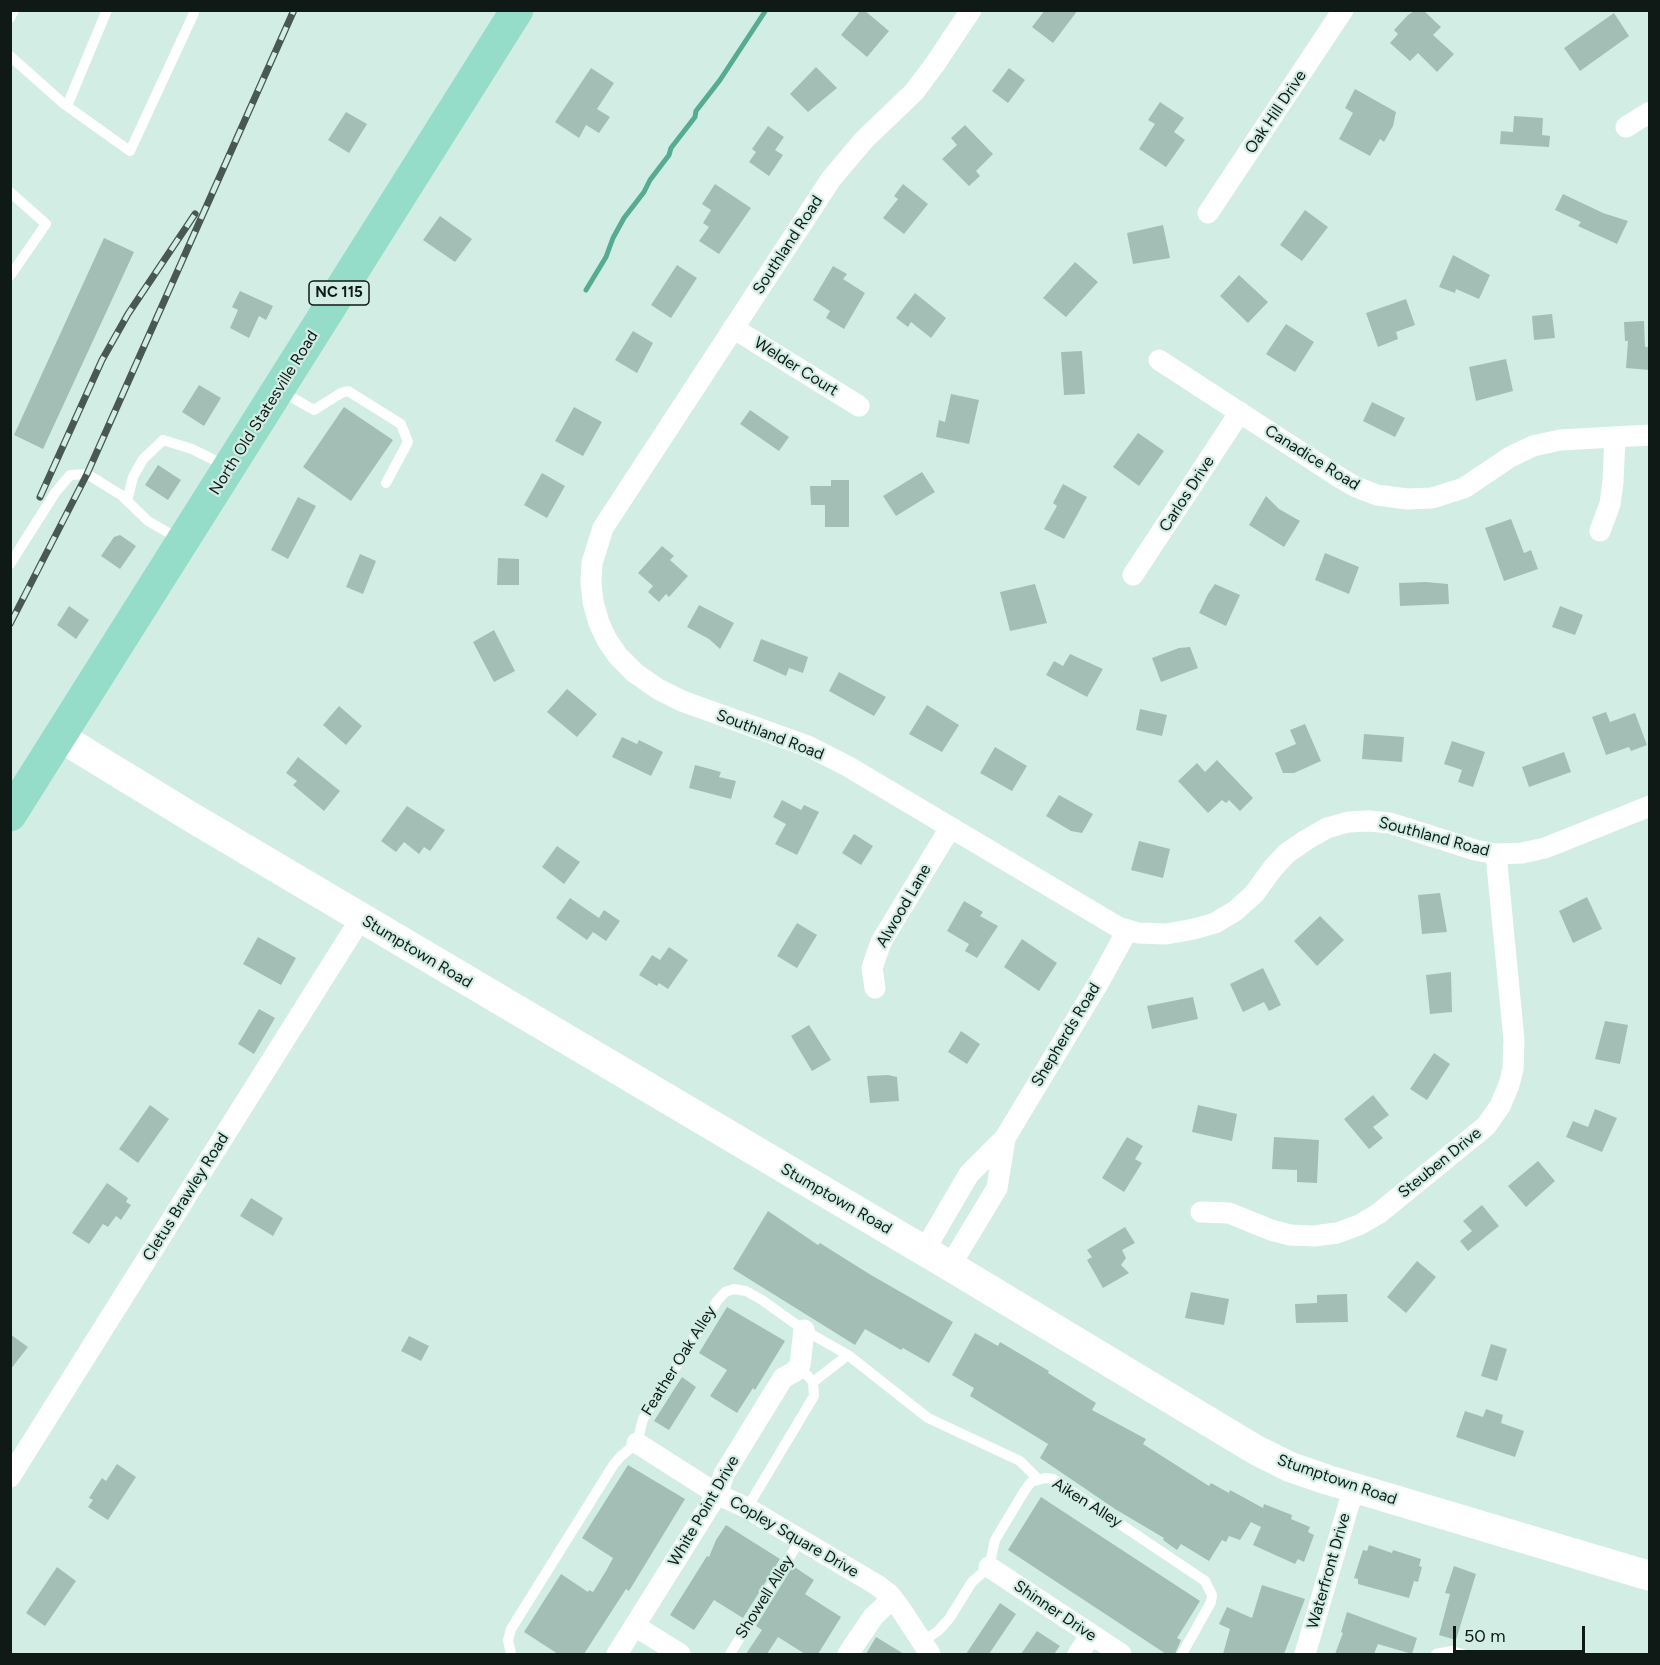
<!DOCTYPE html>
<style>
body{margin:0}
#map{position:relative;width:1660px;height:1665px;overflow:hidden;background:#d2eee4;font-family:Figtree,sans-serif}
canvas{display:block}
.frame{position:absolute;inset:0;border:12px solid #0f1916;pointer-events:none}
.scale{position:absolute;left:1453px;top:1626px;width:132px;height:27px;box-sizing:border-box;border:3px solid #0f1916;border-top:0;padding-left:8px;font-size:18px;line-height:21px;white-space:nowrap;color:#0f1916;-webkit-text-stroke:4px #d2eee4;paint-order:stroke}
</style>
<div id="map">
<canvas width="1660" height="1665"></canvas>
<div class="frame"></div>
<div class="scale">50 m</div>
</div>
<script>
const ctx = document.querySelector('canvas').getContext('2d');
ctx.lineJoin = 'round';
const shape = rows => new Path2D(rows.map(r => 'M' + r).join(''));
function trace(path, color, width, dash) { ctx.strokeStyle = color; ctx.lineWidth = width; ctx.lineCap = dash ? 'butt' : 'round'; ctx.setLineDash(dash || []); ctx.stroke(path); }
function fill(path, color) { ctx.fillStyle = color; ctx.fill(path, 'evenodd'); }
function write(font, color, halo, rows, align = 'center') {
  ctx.font = font + ' Figtree,sans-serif'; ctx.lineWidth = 4.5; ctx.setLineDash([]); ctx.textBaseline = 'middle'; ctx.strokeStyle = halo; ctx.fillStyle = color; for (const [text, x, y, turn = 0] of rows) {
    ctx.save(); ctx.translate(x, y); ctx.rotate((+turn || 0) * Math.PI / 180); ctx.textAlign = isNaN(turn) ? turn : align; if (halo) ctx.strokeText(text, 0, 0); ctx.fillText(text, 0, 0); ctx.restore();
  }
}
trace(shape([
 [586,290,606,257,613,238,624,218,644,192,650,180,669,155,671,148,695,117,696,111,720,80,766,10]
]), '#57ab92', 5);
fill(shape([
 [861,10,864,10,889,31,867,57,841,35],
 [1045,10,1078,10,1053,43,1032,27],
 [1416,10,1423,10,1441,27,1433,35,1454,54,1437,72,1418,53,1410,61,1390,43,1398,34,1394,30,1408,15],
 [1614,13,1629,36,1580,71,1564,48],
 [816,67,837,88,808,112,790,94],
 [591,68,614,83,597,109,610,117,599,133,586,125,579,138,555,122],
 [1009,68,1025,80,1008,103,992,91],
 [1355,89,1396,112,1393,126,1384,142,1380,139,1370,156,1339,139,1353,113,1345,108],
 [1160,102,1184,118,1174,132,1185,140,1166,167,1139,149,1155,124,1148,120],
 [346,112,367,124,349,153,328,140],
 [1514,116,1543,118,1542,135,1550,136,1549,147,1500,144,1501,131,1513,132],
 [965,125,993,154,976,171,980,176,969,186,942,159,957,145,951,138],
 [768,126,784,137,775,150,783,155,769,176,749,162,756,152,752,149],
 [715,184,751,208,719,254,699,241,709,227,703,223,711,210,702,204],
 [903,184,928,204,904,234,883,218,898,199,894,196],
 [1563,194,1603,213,1628,221,1617,244,1578,226,1581,222,1555,210],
 [1305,210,1328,227,1302,261,1280,245],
 [440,216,472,239,455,262,423,240],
 [1163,225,1170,258,1133,264,1127,233],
 [104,238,134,252,43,449,14,435],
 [1453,255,1490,275,1479,299,1456,289,1455,293,1439,287],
 [1075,262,1098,282,1066,317,1043,298],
 [677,265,697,278,671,318,651,305],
 [833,266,847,274,843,279,865,293,844,329,826,318,830,311,813,300],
 [1239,275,1268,302,1248,323,1220,296],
 [240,291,273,306,266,320,259,316,249,338,230,328,238,310,232,307],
 [915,293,946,318,931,338,911,322,908,327,896,318],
 [1406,299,1415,325,1396,332,1398,339,1378,347,1366,313],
 [1552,314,1555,338,1534,340,1532,316],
 [1644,321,1645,347,1650,347,1650,370,1626,368,1628,341,1625,341,1624,322],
 [1286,324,1314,342,1295,372,1266,354],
 [633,331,653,343,637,373,615,360],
 [1082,351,1085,394,1064,395,1061,352],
 [1506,359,1513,391,1476,401,1469,367],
 [199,385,221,398,204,426,182,412],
 [951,394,979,400,969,444,936,437,939,420,945,422],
 [1372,402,1405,418,1395,437,1363,421],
 [344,407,393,440,351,501,303,467],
 [574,407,602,422,583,456,555,441],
 [750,410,789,437,779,451,740,424],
 [1138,433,1164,451,1139,486,1113,467],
 [158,465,181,480,168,500,145,485],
 [922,472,935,492,896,516,883,496],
 [542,473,565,486,547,518,524,505],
 [831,480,849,480,849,527,825,527,825,505,811,505,810,486,831,486],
 [1063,484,1087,497,1064,539,1044,529,1057,506,1053,503],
 [1266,496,1279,509,1300,521,1284,547,1249,525],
 [298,497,316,506,288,559,271,550],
 [1511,519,1524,553,1531,550,1538,569,1504,581,1485,528],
 [120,535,136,546,120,569,101,556,114,537],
 [662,546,674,556,670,560,688,576,669,597,666,594,659,602,648,592,653,586,638,573],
 [1325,553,1359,567,1349,594,1315,580],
 [360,554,376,561,363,594,346,587],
 [498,558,519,559,519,585,497,585],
 [1426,582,1448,584,1449,604,1400,606,1399,583],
 [1035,584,1047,623,1010,631,1000,592],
 [1215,584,1240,595,1226,626,1199,613,1208,594],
 [699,605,734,623,720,649,709,639,687,627],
 [69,606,89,620,76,639,57,625],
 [1560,606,1583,615,1575,635,1552,627],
 [494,630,515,671,494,682,473,642],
 [761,639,808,657,803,673,789,668,786,676,753,661],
 [1190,647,1198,668,1161,682,1152,658,1179,648],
 [1070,654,1103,669,1087,697,1046,675,1054,661,1063,666],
 [839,672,886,697,874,716,829,691],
 [567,689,597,714,577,737,547,712],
 [927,705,959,725,942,752,909,734],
 [339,706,362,726,346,745,323,725],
 [1140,709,1167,715,1162,736,1136,730],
 [1606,712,1610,722,1635,713,1647,745,1631,751,1629,747,1606,755,1592,717],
 [1305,724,1321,761,1294,773,1283,773,1275,753,1296,744,1290,730],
 [1364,734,1404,737,1402,762,1362,759],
 [622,737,637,744,639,740,663,752,651,776,612,757],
 [1452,741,1485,752,1473,787,1458,782,1462,770,1444,764],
 [995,747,1027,766,1012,791,980,773],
 [1564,752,1571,772,1529,787,1522,767],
 [298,757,340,791,324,811,293,785,297,781,286,773],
 [1217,760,1253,798,1240,811,1229,800,1226,803,1222,800,1208,813,1178,781,1197,763,1205,772],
 [695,765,721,772,719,777,736,781,731,799,689,788],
 [1059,795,1093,814,1082,833,1071,831,1046,816],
 [782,800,801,810,804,805,819,812,797,855,775,844,786,824,773,817],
 [407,806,445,830,430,851,424,847,419,854,404,842,396,852,381,841],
 [854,834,873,846,861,865,842,853],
 [1139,841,1170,849,1163,878,1131,870],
 [557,846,580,862,564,884,542,867],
 [1440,893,1447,932,1422,934,1418,895],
 [1587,897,1602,929,1573,943,1559,911],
 [570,898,599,918,604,910,620,921,606,941,593,932,587,940,556,918],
 [964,901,983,912,980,916,998,926,977,958,965,951,969,944,947,931],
 [1320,916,1344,940,1317,966,1294,941],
 [797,923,817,935,797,968,777,956],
 [258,937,296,958,281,985,243,964],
 [1022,939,1057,963,1039,991,1004,967],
 [669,947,688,960,668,989,659,983,657,986,639,975,652,955,660,960],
 [1263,968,1281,1005,1269,1011,1264,1002,1243,1012,1230,984],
 [1451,972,1452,1012,1430,1014,1426,975],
 [1193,997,1198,1019,1152,1029,1147,1006],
 [259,1009,275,1018,254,1054,238,1044],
 [1605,1021,1628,1025,1620,1064,1595,1059],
 [809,1025,831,1060,812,1071,791,1036],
 [961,1031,980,1044,967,1064,948,1052],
 [1434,1053,1450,1064,1427,1100,1410,1089],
 [888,1075,897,1077,899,1101,870,1103,867,1076],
 [1373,1095,1389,1115,1373,1127,1383,1138,1369,1149,1344,1119],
 [150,1105,169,1119,138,1163,119,1149],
 [1198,1105,1237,1114,1232,1141,1192,1132],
 [1595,1109,1617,1118,1602,1152,1566,1137,1573,1121,1588,1127],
 [1127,1137,1143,1146,1135,1159,1142,1163,1124,1192,1102,1178],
 [1274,1137,1319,1140,1317,1183,1297,1182,1297,1170,1272,1169],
 [1538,1161,1555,1181,1526,1207,1508,1186],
 [107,1183,128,1198,126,1202,131,1205,121,1220,116,1216,108,1227,103,1224,89,1244,72,1233],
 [251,1198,283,1218,273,1236,240,1216],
 [1482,1205,1499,1226,1468,1251,1460,1241,1472,1231,1463,1221],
 [768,1211,818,1245,820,1243,831,1250,871,1275,953,1322,929,1363,903,1348,901,1350,865,1329,855,1345,733,1269],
 [1125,1227,1135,1243,1122,1250,1126,1258,1121,1265,1129,1273,1103,1288,1087,1260,1092,1257,1087,1250],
 [1417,1261,1436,1277,1406,1313,1387,1297],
 [1191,1292,1229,1299,1224,1325,1185,1318],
 [1347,1294,1348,1322,1296,1323,1295,1304,1317,1303,1317,1295],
 [727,1307,785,1341,755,1390,753,1388,737,1413,710,1396,727,1370,699,1353],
 [975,1333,998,1346,1000,1342,1049,1371,1048,1373,1096,1403,1092,1410,1146,1439,1143,1444,1209,1486,1211,1483,1229,1493,1230,1490,1263,1508,1264,1504,1292,1515,1291,1519,1310,1527,1308,1532,1314,1535,1304,1562,1298,1559,1295,1564,1253,1545,1261,1527,1251,1522,1240,1540,1229,1536,1226,1542,1222,1540,1209,1561,1181,1544,1177,1550,1163,1540,1164,1538,1115,1509,1040,1458,1048,1444,970,1396,974,1388,952,1375],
 [10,1334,28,1347,10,1370],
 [409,1336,429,1346,421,1361,401,1351],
 [1491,1344,1507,1349,1497,1381,1481,1376],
 [682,1377,696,1387,669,1430,654,1421],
 [1486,1409,1503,1415,1501,1423,1524,1431,1515,1457,1456,1437,1465,1411,1483,1417],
 [117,1464,136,1477,108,1520,88,1507,93,1500,89,1498,102,1478,106,1481],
 [628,1465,685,1499,629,1591,626,1589,584,1654,558,1654,524,1632,561,1574,588,1592,589,1590,593,1592,606,1571,613,1558,582,1538],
 [1041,1497,1200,1601,1182,1630,1177,1638,1181,1640,1175,1654,1166,1654,1008,1550],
 [726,1525,780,1559,743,1618,714,1600,694,1630,670,1615,707,1556,709,1557,716,1540],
 [1369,1545,1392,1553,1393,1550,1421,1559,1419,1566,1422,1567,1418,1582,1414,1581,1409,1598,1358,1584,1358,1579,1354,1578,1363,1550,1367,1551],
 [793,1566,814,1580,805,1594,841,1617,818,1654,805,1654,778,1637,767,1654,746,1654,762,1630,756,1626],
 [1454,1566,1476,1574,1456,1640,1439,1635,1450,1594,1445,1593],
 [57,1567,76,1581,45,1626,26,1613],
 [1262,1585,1305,1599,1284,1654,1223,1654,1230,1629,1219,1624,1227,1607,1252,1618],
 [1000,1603,1016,1614,989,1654,966,1654],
 [1347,1612,1417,1638,1412,1654,1378,1644,1374,1654,1335,1654,1343,1633,1341,1632],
 [1037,1631,1060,1646,1054,1654,1021,1654],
 [876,1637,904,1654,866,1654]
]), '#a3bfb5');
trace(shape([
 [10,18,14,10],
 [10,56,64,104,130,151,194,13],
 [67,106,107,10],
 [10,192,46,224,10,276],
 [281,391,314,410,341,393,348,391,401,424,408,442,386,483],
 [127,501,133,477,143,459,163,440,192,449,226,466],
 [10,564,55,493,70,475,87,474,121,495,148,521,181,540],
 [813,1382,848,1355],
 [747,1508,814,1396,813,1382,807,1375,794,1372],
 [922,1642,938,1631,949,1619,972,1582,989,1567,995,1540,1025,1490,1031,1482,1045,1478,1053,1479,1205,1581,1212,1595,1211,1602,1182,1654],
 [511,1654,508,1640,511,1629,614,1464,621,1456,637,1443,643,1419,717,1301,725,1292,734,1289,746,1291,762,1300,804,1330,848,1355,928,1418,1020,1461,1038,1479],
 [730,1654,800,1540],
 [1436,1654,1451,1651,1463,1654]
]), '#fff', 10);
trace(shape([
 [971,10,935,64,914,92,864,140,831,179,603,528,592,563,591,582,593,602,599,623,607,640,618,656,635,673,658,689,682,701,810,747,849,767,1118,927,1138,933,1166,934,1194,929,1215,923,1235,911,1254,894,1273,868,1287,853,1306,840,1327,828,1348,822,1369,821,1390,823,1475,850,1496,854,1522,853,1545,848,1650,806],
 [1626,127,1650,112],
 [1208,213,1343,10],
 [733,328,859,406],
 [1159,360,1342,479,1356,487,1377,495,1407,499,1432,498,1464,488,1510,457,1533,446,1560,440,1650,435],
 [1600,531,1610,504,1613,482,1615,437],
 [1133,575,1240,412],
 [875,988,872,968,881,942,950,828],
 [1201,1212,1229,1213,1271,1230,1290,1235,1314,1236,1337,1233,1359,1225,1378,1214,1486,1126,1500,1106,1509,1085,1513,1069,1514,1040,1496,854],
 [924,1251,969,1174,1005,1138,1099,982,1127,931],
 [950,1266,997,1188,1005,1138],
 [637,1443,717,1494,747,1508,877,1585,889,1594,900,1608,930,1654],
 [10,1477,361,918],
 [989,1567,1121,1654],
 [635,1626,680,1654],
 [617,1654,717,1494,724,1474,783,1378,794,1372,800,1365,804,1330],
 [848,1654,873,1617,892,1599],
 [1078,1654,1091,1635],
 [1305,1654,1354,1487]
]), '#fff', 21);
trace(shape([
 [60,737,191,817,950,1266,1256,1450,1290,1467,1328,1480,1650,1576]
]), '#fff', 30);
trace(shape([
 [10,815,517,10]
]), '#95ddc9', 33);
const rail = shape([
 [40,497,102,360,128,314,195,214],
 [10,624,87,474,294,10]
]);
trace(rail, '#495853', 7);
trace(rail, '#d2eee4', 4.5, [14]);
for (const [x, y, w] of [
 [339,293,60]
]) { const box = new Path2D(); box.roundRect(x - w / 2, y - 12, w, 24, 4.5); ctx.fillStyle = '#d2eee4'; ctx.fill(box); trace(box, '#0f1916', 1.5); }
write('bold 15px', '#0f1916', null, [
 ["NC 115",339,293]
]);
write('16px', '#0f1916', '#d2eee4', [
 ["Oak Hill Drive",1276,112,-56],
 ["Southland Road",788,245,-57],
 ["Welder Court",796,367,32],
 ["North Old Statesville Road",264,413,-58],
 ["Canadice Road",1312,458,32],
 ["Carlos Drive",1187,494,-57],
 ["Southland Road",770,735,21],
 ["Southland Road",1434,837,15],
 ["Alwood Lane",904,906,-60],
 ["Stumptown Road",417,952,31],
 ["Shepherds Road",1066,1035,-59],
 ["Steuben Drive",1440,1163,-39],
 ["Cletus Brawley Road",186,1197,-58],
 ["Stumptown Road",836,1199,30],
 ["Feather Oak Alley",679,1361,-58],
 ["Stumptown Road",1337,1480,19],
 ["Aiken Alley",1087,1503,32],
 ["White Point Drive",704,1511,-60],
 ["Copley Square Drive",794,1537,30],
 ["Waterfront Drive",1329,1571,-74],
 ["Showell Alley",765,1597,-58],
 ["Shinner Drive",1055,1611,34]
]);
</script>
